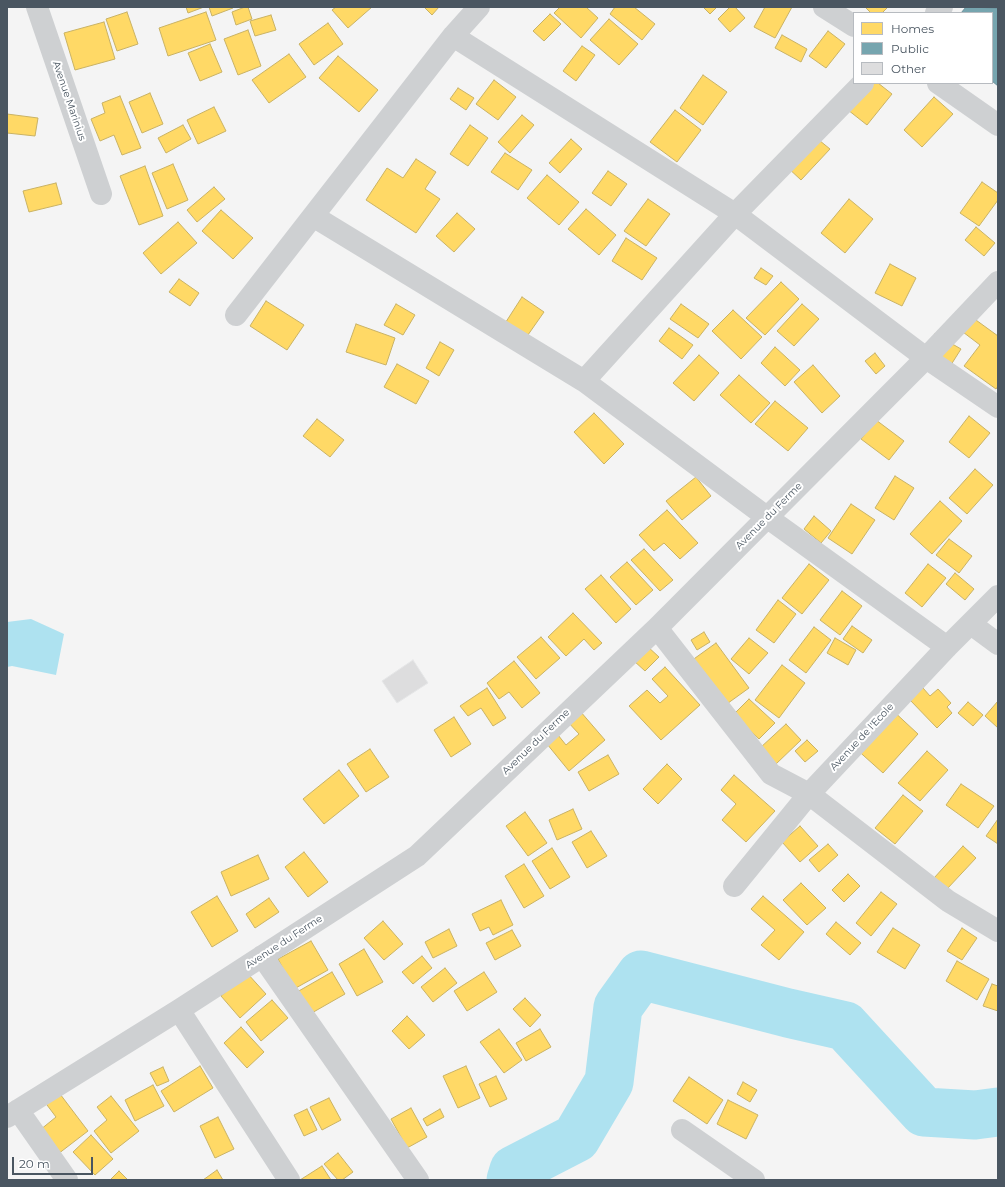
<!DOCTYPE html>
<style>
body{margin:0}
#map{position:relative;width:1005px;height:1187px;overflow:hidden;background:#f4f4f4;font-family:Montserrat,sans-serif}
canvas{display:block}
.frame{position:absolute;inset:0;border:8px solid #4a5661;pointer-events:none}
.legend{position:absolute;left:853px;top:12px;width:140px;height:72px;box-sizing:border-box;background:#fff;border:1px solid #b7bbc0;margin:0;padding:5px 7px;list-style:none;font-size:12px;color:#4a5661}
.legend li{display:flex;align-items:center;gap:8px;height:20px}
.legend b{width:20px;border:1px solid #b7bbc0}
.scale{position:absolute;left:12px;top:1157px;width:81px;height:18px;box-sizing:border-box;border:2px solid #4a5661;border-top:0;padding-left:5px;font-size:12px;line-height:14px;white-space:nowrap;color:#4a5661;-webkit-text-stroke:3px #fff;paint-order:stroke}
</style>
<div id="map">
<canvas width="1005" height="1187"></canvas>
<div class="frame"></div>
<ul class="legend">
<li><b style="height:11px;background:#ffd966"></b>Homes</li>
<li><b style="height:11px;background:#76a5af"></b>Public</li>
<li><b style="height:11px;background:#ddddde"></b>Other</li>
</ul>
<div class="scale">20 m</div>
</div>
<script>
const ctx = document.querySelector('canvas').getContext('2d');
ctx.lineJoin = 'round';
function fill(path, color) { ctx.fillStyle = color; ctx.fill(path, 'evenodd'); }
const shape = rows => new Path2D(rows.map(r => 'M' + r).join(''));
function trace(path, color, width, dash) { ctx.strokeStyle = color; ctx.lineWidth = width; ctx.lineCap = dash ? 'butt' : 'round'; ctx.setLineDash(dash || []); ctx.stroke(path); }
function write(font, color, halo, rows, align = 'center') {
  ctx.font = font + ' Montserrat,sans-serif'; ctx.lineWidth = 4; ctx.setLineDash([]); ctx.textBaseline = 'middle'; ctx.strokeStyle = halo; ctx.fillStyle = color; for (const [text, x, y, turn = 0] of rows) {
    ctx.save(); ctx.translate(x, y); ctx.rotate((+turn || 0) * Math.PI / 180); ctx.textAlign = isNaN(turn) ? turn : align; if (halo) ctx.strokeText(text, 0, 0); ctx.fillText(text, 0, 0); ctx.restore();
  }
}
fill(shape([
 [31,619,64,634,56,675,12,666,7,667,7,622]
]), '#aee2f0');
const homes = shape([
 [186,7,204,7,188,13,186,7],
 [209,7,233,7,233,8,212,16,209,7],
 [245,7,248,7,252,19,236,25,232,12,245,7],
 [336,7,372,7,348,28,332,10,336,7],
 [424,7,439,7,432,15,424,7],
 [560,7,586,7,598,18,581,38,554,13,560,7],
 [615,7,634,7,655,24,642,40,610,14,615,7],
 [703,7,717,7,710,14,703,7],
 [730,7,735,7,745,18,730,32,718,19,730,7],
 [765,7,792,7,775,38,754,27,765,7],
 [865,7,888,7,882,13,871,13,865,7],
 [127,12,138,44,117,51,106,19,127,12],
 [206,12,216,40,168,56,159,28,206,12],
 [550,14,561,24,544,41,533,31,550,14],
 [271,15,276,30,255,36,250,21,271,15],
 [609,19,638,44,619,65,590,40,609,19],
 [104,22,115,59,75,70,64,33,104,22],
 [328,23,343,44,314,65,299,44,328,23],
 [248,30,261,66,238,75,224,39,248,30],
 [828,31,845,44,826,68,809,56,828,31],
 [782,35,807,49,801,62,775,48,782,35],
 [210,44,222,72,200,81,188,53,210,44],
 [582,46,595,55,576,81,563,71,582,46],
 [289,54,306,77,269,103,252,80,289,54],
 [338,56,378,90,359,112,319,78,338,56],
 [703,75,727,92,703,125,680,108,703,75],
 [494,80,516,97,498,120,476,104,494,80],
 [869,83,878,83,892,94,867,125,848,110,869,83],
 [458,88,474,98,466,110,450,99,458,88],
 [150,93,163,124,142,133,129,102,150,93],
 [120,96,141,148,122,155,114,135,100,141,91,119,105,113,102,103,120,96],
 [934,97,953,114,922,147,904,130,934,97],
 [214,107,226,131,198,144,187,120,214,107],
 [675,110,701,130,677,162,650,142,675,110],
 [7,114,38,118,35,136,7,133,7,114],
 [522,115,534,125,510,153,498,142,522,115],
 [183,125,191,139,166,153,158,138,183,125],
 [470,125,488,138,468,166,450,154,470,125],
 [814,136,830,149,801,180,786,166,814,136],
 [571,139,582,149,560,173,549,163,571,139],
 [505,153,532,170,518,190,491,172,505,153],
 [416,159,436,172,425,189,440,199,416,233,366,200,387,168,403,178,416,159],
 [173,164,188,200,167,209,152,173,173,164],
 [145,166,163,216,139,225,120,176,145,166],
 [608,171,627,184,611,206,592,193,608,171],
 [547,175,579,202,559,225,527,198,547,175],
 [982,182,998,193,998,200,979,226,960,213,982,182],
 [56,183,62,204,29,212,23,191,56,183],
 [214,187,225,199,197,222,187,210,214,187],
 [648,199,670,214,646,246,624,231,648,199],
 [849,199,873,219,845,253,821,233,849,199],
 [586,209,616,235,599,255,568,229,586,209],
 [221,210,253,238,233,259,202,231,221,210],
 [457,213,475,229,454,252,436,236,457,213],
 [178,222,197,243,161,274,143,253,178,222],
 [976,227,995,243,984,256,965,240,976,227],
 [626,238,657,258,642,280,612,261,626,238],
 [890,264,916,278,902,306,875,293,890,264],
 [761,268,773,276,766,285,754,278,761,268],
 [179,279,199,293,190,306,169,292,179,279],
 [781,282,799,299,765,335,746,318,781,282],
 [522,297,544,312,523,342,502,328,522,297],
 [266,301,304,325,287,350,250,326,266,301],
 [396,304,415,315,403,335,384,325,396,304],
 [681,304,709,324,698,338,670,319,681,304],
 [802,304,819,319,794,346,777,331,802,304],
 [733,310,762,337,741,359,712,331,733,310],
 [969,315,998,336,998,386,996,389,964,366,980,345,959,329,969,315],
 [356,324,395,338,386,365,346,352,356,324],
 [669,328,693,345,682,359,659,341,669,328],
 [935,334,961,349,949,368,924,352,935,334],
 [440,342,454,350,439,376,426,368,440,342],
 [775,347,800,370,785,386,761,363,775,347],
 [875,353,885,366,876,374,865,361,875,353],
 [699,355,719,373,694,401,673,383,699,355],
 [397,364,429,381,416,404,384,387,397,364],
 [813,365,840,396,822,413,794,382,813,365],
 [739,375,770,403,751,423,720,395,739,375],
 [775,401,808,428,788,451,755,424,775,401],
 [594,413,624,444,604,464,574,432,594,413],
 [969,416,990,433,969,458,949,442,969,416],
 [317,419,344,440,330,457,303,436,317,419],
 [876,420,904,441,889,460,861,439,876,420],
 [975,469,993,485,967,514,949,498,975,469],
 [895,476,914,488,894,520,875,508,895,476],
 [696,477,711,496,682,520,666,501,696,477],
 [940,501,962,521,932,554,910,534,940,501],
 [851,504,875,520,852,554,828,538,851,504],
 [667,510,698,543,680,559,664,543,654,551,639,535,667,510],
 [814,516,831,531,821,543,804,529,814,516],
 [949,539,972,556,959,573,936,555,949,539],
 [644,549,673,580,660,591,631,560,644,549],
 [627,562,653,590,636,605,610,577,627,562],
 [809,564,829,580,802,614,782,598,809,564],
 [928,564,946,578,922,607,905,593,928,564],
 [955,573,974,589,965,600,946,584,955,573],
 [601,575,631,609,616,623,585,589,601,575],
 [842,591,862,606,840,635,820,620,842,591],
 [778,600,796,614,774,643,756,630,778,600],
 [573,613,602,643,594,650,584,639,566,656,548,637,573,613],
 [852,626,872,640,863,653,843,639,852,626],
 [814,627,831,640,806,673,789,660,814,627],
 [704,632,710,642,697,650,691,640,704,632],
 [541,637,560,658,536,679,517,657,541,637],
 [749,638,768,653,749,674,731,659,749,638],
 [835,638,856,650,848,665,827,653,835,638],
 [716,643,749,688,724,706,691,661,716,643],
 [647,646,659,657,645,671,633,660,647,646],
 [514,661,540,693,522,708,509,692,499,699,487,683,514,661],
 [782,665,805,683,779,718,755,700,782,665],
 [665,667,700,705,661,740,629,706,647,690,660,703,668,696,652,679,665,667],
 [487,688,506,718,493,726,481,708,468,716,460,706,487,688],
 [923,688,930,696,938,689,951,703,947,707,952,713,937,728,910,700,923,688],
 [749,699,775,723,759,739,733,715,749,699],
 [998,701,998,728,985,716,998,701],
 [968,702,983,715,973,726,958,713,968,702],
 [890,708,918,734,883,773,854,747,890,708],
 [580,711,605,740,569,771,547,744,558,735,566,745,579,734,567,721,580,711],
 [454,717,471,744,451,757,434,730,454,717],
 [786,724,801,740,776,764,760,748,786,724],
 [807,740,818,751,805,762,795,751,807,740],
 [370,749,389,777,366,792,347,764,370,749],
 [927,751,948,770,920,801,898,783,927,751],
 [608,755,619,774,589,791,578,772,608,755],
 [667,764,682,779,658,804,643,789,667,764],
 [339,770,359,796,324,824,303,799,339,770],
 [734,775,775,811,746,842,722,820,736,804,721,790,734,775],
 [961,784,994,806,978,828,946,805,961,784],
 [903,795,923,811,895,844,875,828,903,795],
 [573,809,582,829,557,840,549,820,573,809],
 [525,812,547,843,528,856,506,826,525,812],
 [998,819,998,844,986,836,998,819],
 [800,826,818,846,800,862,782,842,800,826],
 [591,831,607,856,587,868,572,842,591,831],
 [828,844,838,855,819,872,809,860,828,844],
 [963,846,976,858,947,889,934,878,963,846],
 [552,848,570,877,550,889,532,861,552,848],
 [304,852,328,882,308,897,285,867,304,852],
 [258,855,269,879,231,896,221,872,258,855],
 [524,864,544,896,524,908,505,876,524,864],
 [848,874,860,886,844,902,832,890,848,874],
 [801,883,826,908,807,925,783,900,801,883],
 [881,892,897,904,871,936,856,923,881,892],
 [217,896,238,931,212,947,191,912,217,896],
 [763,896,804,932,779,960,761,945,775,930,751,909,763,896],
 [269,898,279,912,255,928,246,914,269,898],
 [501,900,513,925,493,935,489,927,480,931,472,914,501,900],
 [383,921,403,944,384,960,364,938,383,921],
 [836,922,861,943,850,955,826,934,836,922],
 [893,928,920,945,905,969,877,952,893,928],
 [962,928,977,938,962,960,947,951,962,928],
 [449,929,457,946,433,958,425,942,449,929],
 [512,930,521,946,495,960,486,943,512,930],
 [311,941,328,970,294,989,278,959,311,941],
 [364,949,383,982,357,996,339,964,364,949],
 [422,956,432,968,413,984,402,972,422,956],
 [957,961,989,979,977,1000,946,981,957,961],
 [445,968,457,983,433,1002,421,987,445,968],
 [332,972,345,994,310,1014,297,992,332,972],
 [484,972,497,992,467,1011,454,991,484,972],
 [247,973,266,994,240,1018,221,996,247,973],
 [992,984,998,986,998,1011,983,1006,992,984],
 [525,998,541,1015,530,1027,513,1009,525,998],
 [272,1000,288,1018,261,1041,246,1022,272,1000],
 [407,1016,425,1035,409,1049,392,1031,407,1016],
 [241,1027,264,1052,247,1068,224,1043,241,1027],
 [499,1029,522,1060,504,1073,480,1042,499,1029],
 [540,1029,551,1047,526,1061,516,1043,540,1029],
 [200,1066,213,1088,174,1112,161,1091,200,1066],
 [466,1066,480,1098,458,1108,443,1076,466,1066],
 [163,1067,169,1081,157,1086,150,1073,163,1067],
 [496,1076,507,1099,490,1107,479,1084,496,1076],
 [689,1077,723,1100,707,1124,673,1101,689,1077],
 [743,1082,757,1090,750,1102,737,1094,743,1082],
 [153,1085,164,1106,135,1121,125,1100,153,1085],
 [57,1090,88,1131,58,1154,40,1130,56,1117,44,1101,57,1090],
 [111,1096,139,1131,111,1153,94,1131,107,1120,97,1107,111,1096],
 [329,1098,341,1120,322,1130,310,1107,329,1098],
 [728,1100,758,1115,746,1139,717,1124,728,1100],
 [411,1108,427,1137,407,1148,391,1119,411,1108],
 [307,1109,317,1130,304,1136,294,1115,307,1109],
 [440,1109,444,1117,427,1126,423,1119,440,1109],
 [218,1117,234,1149,215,1158,200,1126,218,1117],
 [91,1135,113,1159,95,1175,73,1152,91,1135],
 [338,1153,353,1172,342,1180,338,1180,324,1164,338,1153],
 [322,1166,331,1180,300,1180,322,1166],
 [217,1170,223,1180,203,1180,217,1170],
 [119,1171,128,1180,110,1180,119,1171]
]);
fill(homes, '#ffd966');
trace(homes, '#c9b264', 1);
const public = shape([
 [966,7,998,8,998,86,992,81,992,13,961,13,966,7]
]);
fill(public, '#76a5af');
trace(public, '#698d98', 1);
trace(shape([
 [511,1180,514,1170,576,1138,609,1082,618,1007,641,975,788,1013,845,1026,924,1112,975,1115,998,1112]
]), '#aee2f0', 49);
const building = shape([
 [413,660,428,683,397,703,382,681,413,660]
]);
fill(building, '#ddddde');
trace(building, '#e5e6e7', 1);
trace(shape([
 [37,7,101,194],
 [824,7,854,26],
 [936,13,942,7],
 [453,36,735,214,926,358,998,407],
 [938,83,998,125],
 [313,216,584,381,768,518,947,647],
 [236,315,453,36,479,7],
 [584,381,735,214,863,83],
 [971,624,998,644],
 [657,628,771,774,809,794,948,901,998,931],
 [734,886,809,794,947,647,998,596],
 [262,956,418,1180],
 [179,1010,289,1180],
 [18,1110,67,1180],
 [7,1117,179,1010,417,856,657,628,926,358,998,282],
 [682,1130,754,1180]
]), '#ced0d2', 22);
write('10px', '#4a5661', '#fff', [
 ["Avenue Marinius",69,101,71],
 ["Avenue du Ferme",769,516,-45],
 ["Avenue de l'Ecole",862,737,-47],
 ["Avenue du Ferme",536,742,-44],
 ["Avenue du Ferme",284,942,-33]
]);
</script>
